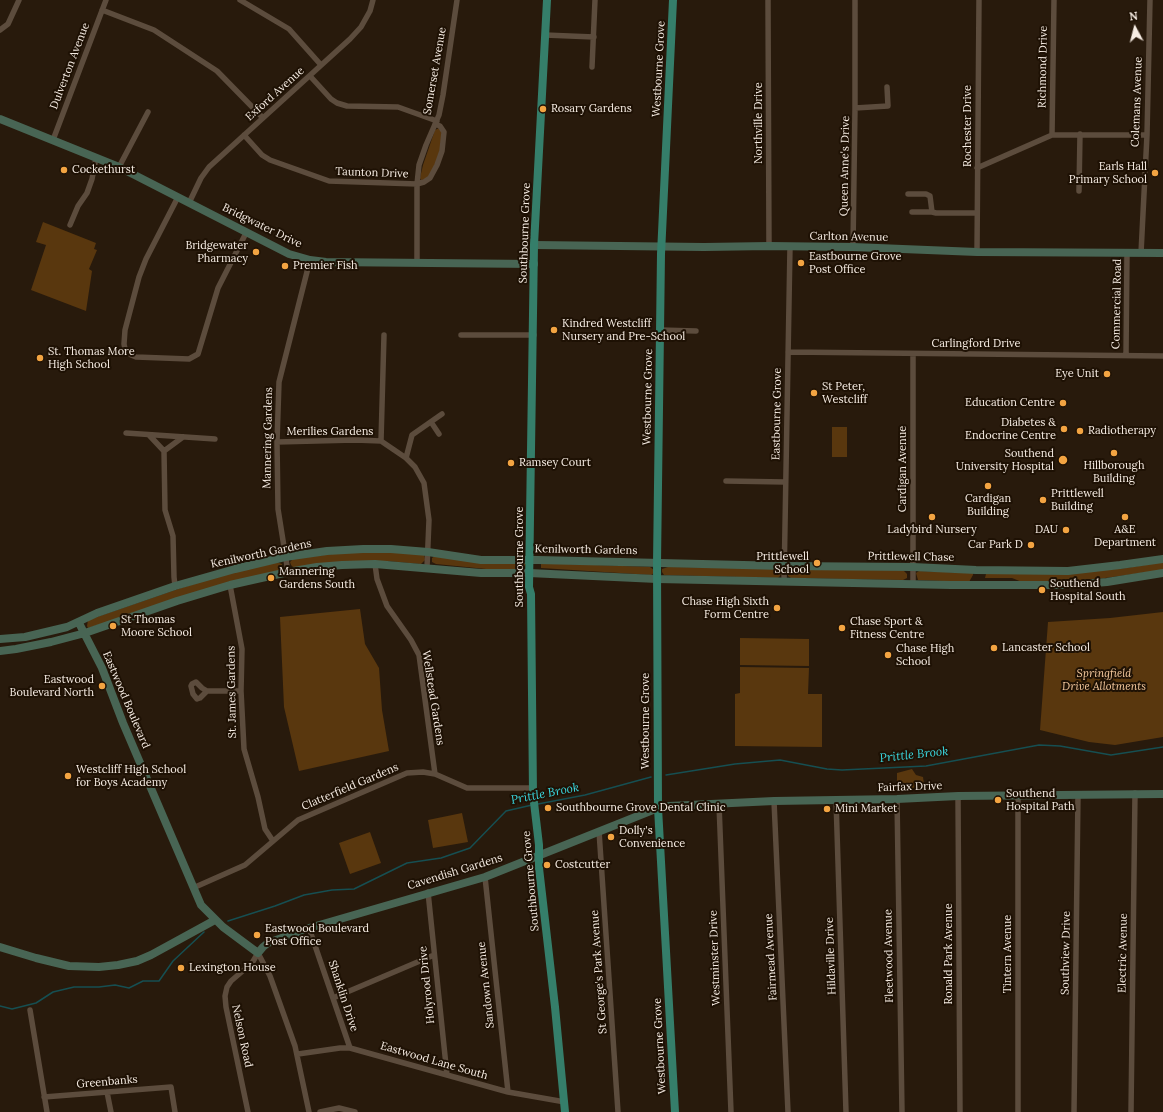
<!DOCTYPE html>
<style>
body{margin:0}
#map{position:relative;width:1163px;height:1112px;overflow:hidden;background:#281a0c;font-family:Lora,serif}
canvas{display:block}
.north{position:absolute;left:1115px;top:8px;width:40px;height:40px;-webkit-text-stroke:3px #1e1104;paint-order:stroke;rotate:353deg;font-size:11px;font-weight:700;line-height:16px;text-align:center;color:#f7ede4}
.north::after{content:'';display:block;margin:auto;width:14px;height:18px;background:#f7ede4;clip-path:polygon(50% 0,100% 100%,50% 72%,0 100%)}
</style>
<div id="map">
<canvas width="1163" height="1112"></canvas>
<div class="north">N</div>
</div>
<script>
const ctx = document.querySelector('canvas').getContext('2d');
ctx.lineJoin = 'round';
function fill(path, color) { ctx.fillStyle = color; ctx.fill(path, 'evenodd'); }
const shape = rows => new Path2D(rows.map(r => 'M' + r).join(''));
function trace(path, color, width, dash) { ctx.strokeStyle = color; ctx.lineWidth = width; ctx.lineCap = dash ? 'butt' : 'round'; ctx.setLineDash(dash || []); ctx.stroke(path); }
function write(font, color, halo, rows, align = 'center') {
  ctx.font = font + ' Lora,serif'; ctx.lineWidth = 4; ctx.setLineDash([]); ctx.textBaseline = 'middle'; ctx.strokeStyle = halo; ctx.fillStyle = color; for (const [text, x, y, turn = 0] of rows) {
    ctx.save(); ctx.translate(x, y); ctx.rotate((+turn || 0) * Math.PI / 180); ctx.textAlign = isNaN(turn) ? turn : align; if (halo) ctx.strokeText(text, 0, 0); ctx.fillText(text, 0, 0); ctx.restore();
  }
}
fill(shape([
 [439,128,442,132,440,151,436,165,427,179,421,180,420,178,423,165,435,130],
 [43,222,96,243,94,249,97,250,89,269,92,271,86,311,31,290,46,245,36,242],
 [832,427,847,427,847,457,832,457],
 [355,551,424,554,425,560,421,564,387,561,354,561,294,568,291,565,290,562,293,559],
 [435,556,525,563,526,564,523,569,486,569,436,564,432,562,432,558],
 [277,562,282,564,282,570,88,628,87,626,88,620,181,588,226,574],
 [1163,562,1163,570,1076,582,1022,582,1012,578,985,578,986,574,1082,572,1126,568],
 [541,563,650,567,654,570,654,573,651,575,541,568],
 [668,567,778,568,781,571,780,576,778,578,664,575,662,572,662,569],
 [790,569,903,570,907,574,907,578,903,580,791,578,788,576,788,572],
 [919,571,973,573,973,575,969,582,918,580,916,573],
 [360,609,365,644,379,668,382,710,389,751,299,771,284,707,280,617],
 [1163,612,1163,737,1115,745,1089,742,1040,730,1048,622,1110,618],
 [740,638,809,639,809,666,740,665],
 [740,667,809,668,808,694,822,694,822,747,735,746,735,694,740,693],
 [912,769,916,775,923,777,924,784,907,790,897,790,897,773],
 [462,813,468,842,433,848,428,820],
 [370,832,381,863,350,874,339,843]
]), '#59370e');
trace(shape([
 [666,775,735,764,780,760,827,769,842,770,926,766,1039,745,1060,746,1111,755,1163,747],
 [538,804,585,795,651,777],
 [228,921,275,906,304,895,332,890,354,889,407,863,441,858,470,848,506,811,532,805],
 [0,1006,12,1009,36,1003,53,992,74,987,99,987,115,985,129,988,143,981,159,981,173,961,204,932]
]), '#164f52', 1.5);
trace(shape([
 [240,0,289,29,321,65],
 [768,0,769,246],
 [102,10,154,30,217,71,263,118],
 [0,30,8,24,19,0],
 [545,35,594,37],
 [592,67,595,0],
 [310,76,331,99,337,103,347,106,398,107,437,121],
 [855,108,888,106,887,87],
 [244,135,262,155,270,160,329,181,417,184,424,182,430,178,437,165,442,151,444,132,440,126,435,124],
 [1052,135,1054,0],
 [53,140,106,0],
 [119,167,148,112],
 [977,168,1052,135,1147,135],
 [1071,181,1079,181],
 [1079,191,1080,134],
 [908,194,926,194,930,196,932,212],
 [178,197,146,259,139,277,125,330,124,344,125,349,131,355,136,357,189,359,198,354,218,288,246,233],
 [189,203,201,178,209,167,350,39,361,27,370,11,373,0],
 [912,212,932,212,936,213,977,213],
 [70,225,78,206,87,193,92,179,96,158],
 [853,247,855,108,855,0],
 [977,252,979,0],
 [1141,253,1147,135,1150,0],
 [417,263,417,184,419,165,426,145,439,115,443,95,457,0],
 [660,330,696,331],
 [461,335,534,335],
 [788,352,1163,356],
 [1126,355,1127,253],
 [431,422,439,434],
 [126,433,215,439],
 [149,435,164,451],
 [381,441,384,335],
 [277,442,355,440,381,441,406,458,415,467,424,483,429,520,427,567],
 [406,458,412,435,442,414],
 [726,481,785,482],
 [375,564,377,579,387,606,411,640,419,655,435,774],
 [288,572,278,509,277,442,279,382,310,260],
 [784,582,790,247],
 [913,584,913,354],
 [230,585,242,649,241,691,244,749,258,797,265,829,273,841],
 [175,586,174,577,173,536,165,510,164,451,183,437],
 [207,691,200,698,197,699,193,694,191,686,192,684,196,682,202,688,207,691,241,691],
 [958,796,960,1112],
 [897,799,902,1112],
 [836,800,846,1112],
 [774,801,788,1112],
 [719,804,731,1112],
 [599,831,618,1112],
 [485,877,508,1092],
 [193,888,245,865,298,820,407,773,423,772,435,774,467,788,533,788],
 [428,892,447,1075],
 [309,928,350,1048],
 [333,998,434,955],
 [30,1010,47,1112],
 [298,1054,340,1048,350,1048,508,1092,565,1102],
 [107,1092,111,1112],
 [44,1097,171,1087,175,1112],
 [248,1112,226,1007,225,996,227,987,231,981,252,963,258,953,270,976,295,1046,309,1112],
 [320,1112,339,1108,355,1112],
 [1018,1112,1018,795],
 [1074,1112,1078,794],
 [1131,1112,1135,793]
]), '#5c4c3d', 5.5);
trace(shape([
 [0,119,119,167,289,254,310,260,326,262,534,264],
 [534,245,704,247,769,246,853,247,977,252,1163,253],
 [79,623,102,668,123,723,201,905,223,927,258,953,263,947,268,943,309,928,485,877,658,808,669,806,774,801,897,799,958,796,1163,794],
 [0,639,25,637,67,627,97,613,175,586,235,569,285,557,327,551,363,549,391,549,428,552,481,560,538,560,784,566,913,567,976,570,1068,571,1120,565,1163,559],
 [0,651,16,649,51,642,85,633,177,601,230,585,288,572,317,567,342,565,375,564,481,573,529,573,657,579,951,585,1069,585,1107,582,1163,573],
 [0,947,36,958,69,966,99,967,118,965,137,961,151,955,215,920]
]), '#486554', 8);
trace(shape([
 [547,0,534,245,529,587,531,594,533,794,539,845,539,868,555,1007,565,1112],
 [673,0,661,254,657,563,658,808,675,1112]
]), '#357e6a', 8);
for (const [x, y, r, color] of [
 [543,109,4,"#f3a442"],
 [64,170,4,"#f3a442"],
 [1155,173,4,"#f3a442"],
 [256,252,4,"#f3a442"],
 [801,263,4,"#f3a442"],
 [285,266,4,"#f3a442"],
 [554,330,4,"#f3a442"],
 [40,358,4,"#f3a442"],
 [1107,374,4,"#f3a442"],
 [814,393,4,"#f3a442"],
 [1063,403,4,"#f3a442"],
 [1064,429,4,"#f3a442"],
 [1080,431,4,"#f3a442"],
 [1114,453,4,"#f3a442"],
 [1063,460,5,"#f3a442"],
 [511,463,4,"#f3a442"],
 [988,486,4,"#f3a442"],
 [1043,500,4,"#f3a442"],
 [932,517,4,"#f3a442"],
 [1125,517,4,"#f3a442"],
 [1066,530,4,"#f3a442"],
 [1031,545,4,"#f3a442"],
 [817,563,4,"#f3a442"],
 [271,578,4,"#f3a442"],
 [1042,590,4,"#f3a442"],
 [777,608,4,"#f3a442"],
 [113,626,4,"#f3a442"],
 [842,628,4,"#f3a442"],
 [994,648,4,"#f3a442"],
 [888,655,4,"#f3a442"],
 [102,686,4,"#f3a442"],
 [68,776,4,"#f3a442"],
 [998,800,4,"#f3a442"],
 [548,808,4,"#f3a442"],
 [827,809,4,"#f3a442"],
 [611,837,4,"#f3a442"],
 [547,865,4,"#f3a442"],
 [257,935,4,"#f3a442"],
 [181,968,4,"#f3a442"]
]) { const dot = new Path2D(); dot.arc(x, y, r, 0, 2 * Math.PI); ctx.fillStyle = color; ctx.fill(dot); trace(dot, '#1e1104', 1.5); }
write('11px', '#f7ede4', '#1e1104', [
 ["Dulverton Avenue",70,66,-69],
 ["Richmond Drive",1043,67,-89],
 ["Westbourne Grove",659,69,-87],
 ["Somerset Avenue",435,71,-80],
 ["Exford Avenue",275,94,-42],
 ["Colemans Avenue",1137,102,-88],
 ["Northville Drive",759,123,-90],
 ["Rochester Drive",968,126,-90],
 ["Queen Anne's Drive",845,166,-89],
 ["Taunton Drive",372,173,2],
 ["Bridgwater Drive",262,226,26],
 ["Southbourne Grove",525,233,-88],
 ["Carlton Avenue",849,237,1],
 ["Commercial Road",1117,304,-89],
 ["Carlingford Drive",976,344],
 ["Westbourne Grove",648,397,-89],
 ["Eastbourne Grove",777,414,-89],
 ["Merilies Gardens",330,432],
 ["Mannering Gardens",268,438,-89],
 ["Cardigan Avenue",903,469,-90],
 ["Kenilworth Gardens",586,550,1],
 ["Kenilworth Gardens",261,554,-12],
 ["Southbourne Grove",520,557,-90],
 ["Prittlewell Chase",911,557,1],
 ["St. James Gardens",232,692,-91],
 ["Wellstead Gardens",433,698,81],
 ["Eastwood Boulevard",126,700,67],
 ["Westbourne Grove",646,721,-90],
 ["Clatterfield Gardens",350,787,-23],
 ["Fairfax Drive",910,787,-2],
 ["Cavendish Gardens",455,872,-17],
 ["Southbourne Grove",531,881,-95],
 ["Southview Drive",1066,953,-89],
 ["Electric Avenue",1123,953,-89],
 ["Ronald Park Avenue",949,954,-90],
 ["Tintern Avenue",1008,954,-90],
 ["Hildaville Drive",831,956,-92],
 ["Fleetwood Avenue",889,956,-91],
 ["Fairmead Avenue",771,957,-93],
 ["Westminster Drive",715,958,-92],
 ["St George's Park Avenue",599,972,-94],
 ["Holyrood Drive",427,985,-96],
 ["Sandown Avenue",486,985,-96],
 ["Shanklin Drive",343,996,72],
 ["Nelson Road",242,1036,78],
 ["Westbourne Grove",660,1046,-93],
 ["Eastwood Lane South",434,1061,16],
 ["Greenbanks",107,1082,-5]
]);
write('11px', '#f7ede4', '#1e1104', [
 ["Rosary Gardens",551,109],
 ["Earls Hall",1147,167,"right"],
 ["Primary School",1147,180,"right"],
 ["Cockethurst",72,170],
 ["Bridgewater",248,246,"right"],
 ["Pharmacy",248,259,"right"],
 ["Eastbourne Grove",809,257],
 ["Post Office",809,270],
 ["Premier Fish",293,266],
 ["Kindred Westcliff",562,324],
 ["Nursery and Pre-School",562,337],
 ["St. Thomas More",48,352],
 ["High School",48,365],
 ["Eye Unit",1099,374,"right"],
 ["St Peter,",822,387],
 ["Westcliff",822,400],
 ["Education Centre",1055,403,"right"],
 ["Diabetes &",1056,423,"right"],
 ["Endocrine Centre",1056,436,"right"],
 ["Radiotherapy",1088,431],
 ["Southend",1054,454,"right"],
 ["University Hospital",1054,467,"right"],
 ["Ramsey Court",519,463],
 ["Hillborough",1114,466,"center"],
 ["Building",1114,479,"center"],
 ["Prittlewell",1051,494],
 ["Building",1051,507],
 ["Cardigan",988,499,"center"],
 ["Building",988,512,"center"],
 ["Ladybird Nursery",932,530,"center"],
 ["DAU",1058,530,"right"],
 ["A&E",1125,530,"center"],
 ["Department",1125,543,"center"],
 ["Car Park D",1023,545,"right"],
 ["Prittlewell",809,557,"right"],
 ["School",809,570,"right"],
 ["Mannering",279,572],
 ["Gardens South",279,585],
 ["Southend",1050,584],
 ["Hospital South",1050,597],
 ["Chase High Sixth",769,602,"right"],
 ["Form Centre",769,615,"right"],
 ["St Thomas",121,620],
 ["Moore School",121,633],
 ["Chase Sport &",850,622],
 ["Fitness Centre",850,635],
 ["Lancaster School",1002,648],
 ["Chase High",896,649],
 ["School",896,662],
 ["Eastwood",94,680,"right"],
 ["Boulevard North",94,693,"right"],
 ["Westcliff High School",76,770],
 ["for Boys Academy",76,783],
 ["Southend",1006,794],
 ["Hospital Path",1006,807],
 ["Southbourne Grove Dental Clinic",556,808],
 ["Mini Market",835,809],
 ["Dolly's",619,831],
 ["Convenience",619,844],
 ["Costcutter",555,865],
 ["Eastwood Boulevard",265,929],
 ["Post Office",265,942],
 ["Lexington House",189,968]
], 'left');
write('italic 11px', '#f5c99e', '#1e1104', [
 ["Springfield",1104,674],
 ["Drive Allotments",1104,687]
]);
write('italic 12px', '#3ad7df', '#1e1104', [
 ["Prittle Brook",914,755,-6],
 ["Prittle Brook",545,794,-11]
]);
</script>
